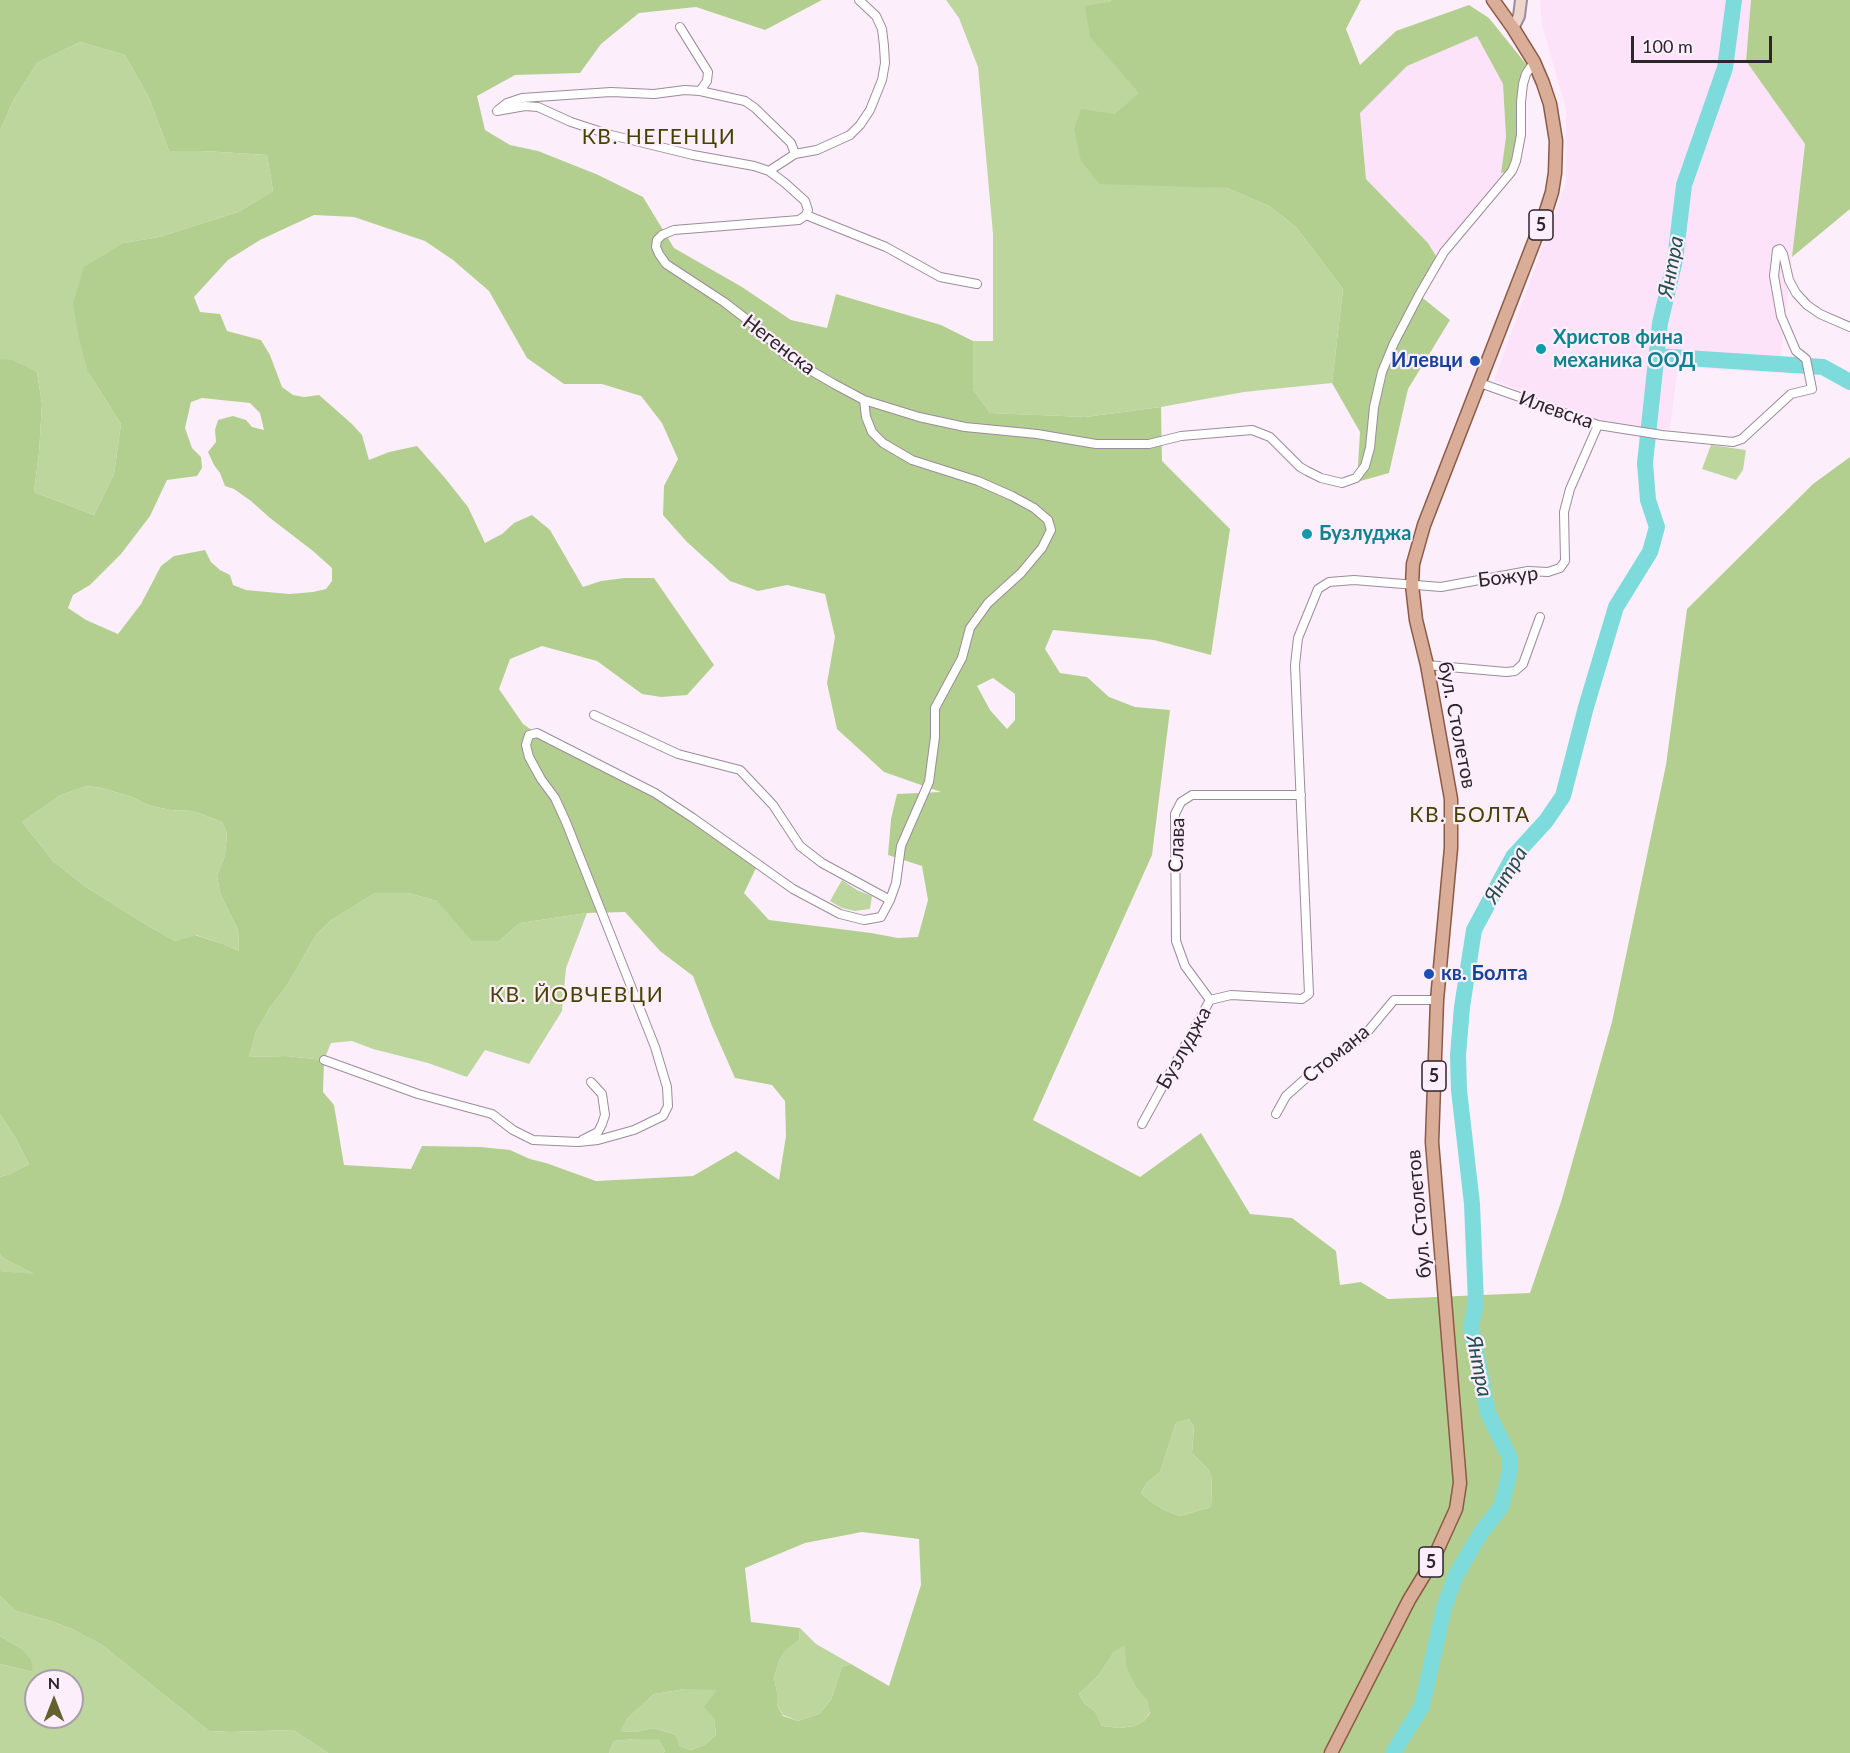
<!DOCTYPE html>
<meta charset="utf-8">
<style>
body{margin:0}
#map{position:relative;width:1850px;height:1753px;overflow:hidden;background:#fdeefc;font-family:Lato,sans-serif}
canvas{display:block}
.north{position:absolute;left:24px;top:1669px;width:60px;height:60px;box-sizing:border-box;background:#fdeefc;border:2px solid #a99ea8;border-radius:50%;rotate:0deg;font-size:16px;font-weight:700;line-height:24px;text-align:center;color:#2c252b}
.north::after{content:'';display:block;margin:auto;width:21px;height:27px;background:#64612e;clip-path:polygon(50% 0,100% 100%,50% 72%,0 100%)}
.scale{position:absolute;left:1631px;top:36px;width:141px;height:27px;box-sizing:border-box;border:3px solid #2c252b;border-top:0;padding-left:8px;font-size:18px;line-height:21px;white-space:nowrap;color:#2c252b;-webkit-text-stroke:4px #fdeefc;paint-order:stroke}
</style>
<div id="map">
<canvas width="1850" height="1753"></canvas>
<div class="north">N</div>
<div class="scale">100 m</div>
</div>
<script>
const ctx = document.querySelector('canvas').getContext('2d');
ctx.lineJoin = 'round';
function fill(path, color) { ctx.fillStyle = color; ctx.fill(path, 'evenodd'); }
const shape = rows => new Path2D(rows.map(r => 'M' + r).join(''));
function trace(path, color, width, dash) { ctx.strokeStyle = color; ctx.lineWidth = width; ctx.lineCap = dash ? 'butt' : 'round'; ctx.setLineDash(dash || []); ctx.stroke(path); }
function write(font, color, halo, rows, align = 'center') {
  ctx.font = font + ' Lato,sans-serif'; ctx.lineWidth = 4.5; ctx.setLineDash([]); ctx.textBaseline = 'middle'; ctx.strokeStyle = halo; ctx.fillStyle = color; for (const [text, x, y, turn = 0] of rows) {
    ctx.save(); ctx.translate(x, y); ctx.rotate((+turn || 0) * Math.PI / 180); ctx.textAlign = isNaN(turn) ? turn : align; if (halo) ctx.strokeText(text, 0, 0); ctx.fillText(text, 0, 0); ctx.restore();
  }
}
fill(shape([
 [1540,0,1751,0,1746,61,1805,144,1779,373,1678,367,1670,429,1640,429,1598,423,1494,380,1566,183,1566,109,1542,25],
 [1477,35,1503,84,1506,137,1501,173,1512,171,1437,263,1436,256,1428,243,1366,179,1360,113,1407,66]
]), '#fde3fa');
fill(shape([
 [946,0,1111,0,1090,36,1140,93,1114,114,1168,185,1227,188,1269,206,1296,227,1343,289,1332,383,1244,392,1161,407,1085,417,990,413,973,389,973,341,993,341,993,234,978,67,959,18],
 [80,42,125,55,149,98,169,151,204,151,267,155,273,191,238,212,159,237,124,243,88,372,121,424,114,474,94,515,34,492,39,453,42,404,37,372,0,359,0,131,13,101,37,63],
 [1711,445,1746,450,1743,470,1736,480,1702,469],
 [87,786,102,788,132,797,148,805,170,810,193,811,222,822,227,834,225,855,217,876,220,893,238,930,239,951,223,944,196,935,175,941,145,924,86,887,53,861,22,822,61,795],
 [842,880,857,890,872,896,870,909,855,911,842,908,830,901],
 [375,893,408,893,437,901,499,941,520,923,587,913,566,968,562,1011,529,1064,485,1050,467,1077,428,1063,373,1049,352,1041,331,1043,324,1060,286,1056,249,1057,256,1032,270,1007,286,987,316,935,330,921],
 [0,1114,16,1139,29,1164,10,1174,0,1177],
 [0,1254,3,1258,36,1275,0,1271],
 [1189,1419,1194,1427,1192,1453,1208,1469,1212,1479,1211,1507,1180,1516,1164,1510,1150,1501,1141,1493,1147,1483,1160,1472,1176,1423],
 [0,1596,16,1611,51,1621,72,1629,102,1645,209,1731,230,1732,293,1730,328,1753,0,1753,0,1664,33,1672,22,1649,0,1636],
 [36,1681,72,1681,72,1717,36,1717],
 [800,1628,816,1644,851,1664,842,1667,831,1700,819,1714,798,1721,783,1715,777,1705,777,1692,774,1677,780,1659,786,1648,799,1640],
 [1125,1644,1147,1700,1150,1712,1145,1720,1135,1726,1119,1728,1102,1726,1095,1711,1085,1704,1079,1694,1098,1676,1114,1652],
 [685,1689,718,1689,714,1718,716,1735,704,1745,691,1750,680,1746,676,1735,654,1728,635,1732,619,1731,627,1719,654,1694],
 [635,1739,658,1739,665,1751,663,1753,609,1753,614,1741]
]), '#bdd69d');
fill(shape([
 [0,0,822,0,765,30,696,7,639,13,601,44,580,73,515,75,477,96,485,130,510,145,538,151,596,174,643,197,674,248,742,287,791,320,827,328,836,294,941,325,973,341,973,389,990,413,1085,417,1161,407,1162,461,1230,529,1211,655,1154,640,1053,630,1045,649,1060,673,1087,677,1109,697,1135,707,1170,710,1152,855,1033,1120,1140,1177,1201,1133,1250,1214,1292,1218,1336,1251,1340,1285,1361,1282,1388,1299,1530,1293,1561,1202,1612,1022,1666,765,1687,609,1813,484,1850,457,1850,1753,663,1753,665,1751,658,1739,635,1739,614,1741,609,1753,328,1753,293,1730,230,1732,209,1731,102,1645,72,1629,51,1621,16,1611,0,1596,0,1271,34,1274,3,1258,0,1254,0,1177,10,1174,29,1164,16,1139,0,1114,0,359,12,360,37,372,42,404,39,453,34,492,94,515,114,474,121,424,88,372,78,334,73,304,84,267,124,243,159,237,238,212,273,191,267,155,204,151,169,151,149,98,125,55,80,42,37,63,13,101,0,131],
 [314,215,354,217,425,241,453,260,489,291,527,358,564,384,602,384,641,396,662,423,678,459,664,486,663,515,687,542,730,581,758,591,787,585,825,594,835,637,827,683,837,729,884,772,941,792,897,794,891,819,888,855,922,866,928,900,918,937,898,938,871,933,769,920,744,893,758,864,655,793,536,733,523,724,499,689,510,659,542,646,597,661,642,694,661,697,687,695,714,665,654,578,624,578,601,581,583,587,550,530,532,515,514,523,502,534,485,543,468,507,445,478,417,446,389,452,369,460,362,435,352,424,319,395,304,397,293,395,282,387,270,355,261,340,227,331,220,314,200,312,194,297,228,260,260,240],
 [202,398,250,403,260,413,264,430,252,427,246,420,233,416,218,420,215,430,216,442,208,452,214,465,220,473,225,486,234,489,251,501,270,518,313,551,332,568,332,581,326,589,313,592,289,594,246,590,233,585,230,575,220,570,211,562,205,550,174,556,161,566,141,604,118,634,86,620,68,608,73,595,90,585,121,554,150,516,167,480,197,476,202,468,201,457,192,448,185,428,191,402],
 [993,678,1015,694,1015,720,1007,729,990,710,977,686],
 [87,786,102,788,132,797,148,805,170,810,193,811,222,822,227,834,225,855,217,876,220,893,238,930,239,951,223,944,195,935,175,941,145,924,86,887,53,861,22,822,61,795],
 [375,893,408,893,437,901,472,941,499,941,520,923,587,913,625,912,660,951,693,976,712,1026,735,1078,772,1085,785,1101,786,1136,779,1180,736,1151,693,1176,596,1181,546,1163,530,1159,510,1150,481,1147,422,1146,411,1169,344,1165,334,1105,323,1092,324,1060,286,1056,249,1057,256,1032,270,1007,286,987,316,935,330,921],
 [1189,1419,1194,1427,1192,1453,1208,1469,1212,1479,1211,1507,1180,1516,1164,1510,1150,1501,1141,1493,1147,1483,1160,1472,1176,1423],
 [862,1532,919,1539,921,1585,889,1686,851,1664,842,1667,831,1700,819,1714,798,1721,783,1716,777,1705,777,1692,774,1677,780,1659,786,1649,799,1640,800,1628,751,1622,745,1568,805,1543],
 [1125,1645,1126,1666,1135,1685,1147,1700,1150,1713,1145,1720,1135,1726,1119,1728,1102,1726,1095,1711,1085,1704,1079,1694,1098,1676,1114,1652],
 [685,1689,717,1690,704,1707,714,1718,716,1735,704,1745,691,1750,680,1746,676,1735,654,1728,635,1732,620,1731,627,1719,654,1694],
 [1111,0,1361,0,1346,29,1360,65,1396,31,1469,5,1489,18,1530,69,1526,74,1521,135,1512,171,1501,173,1506,137,1503,84,1477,36,1407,66,1360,113,1366,179,1428,243,1436,256,1437,263,1419,295,1450,320,1408,389,1389,473,1357,482,1360,432,1332,383,1343,289,1296,227,1269,206,1227,188,1100,184,1081,161,1074,129,1081,109,1114,114,1139,93,1090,37,1085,6,1110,2],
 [1751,0,1850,0,1850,209,1792,257,1805,144,1746,61],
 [0,1636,22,1649,31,1660,33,1672,0,1664]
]), '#b3cf8f');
trace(shape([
 [1656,356,1823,367,1850,382],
 [1393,1753,1422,1706,1444,1608,1455,1577,1480,1534,1501,1507,1509,1475,1509,1456,1488,1413,1471,1327,1476,1303,1472,1204,1459,1090,1458,1055,1462,1007,1474,930,1513,857,1546,821,1563,796,1586,707,1616,607,1650,552,1657,527,1648,500,1645,463,1660,323,1675,260,1684,185,1725,68,1734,0]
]), '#7ddbdc', 16);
const street = shape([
 [680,27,708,72,707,81,700,91],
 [498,110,507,103,522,98,611,92,654,94,685,90,700,91,745,101,755,108,791,143,795,154],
 [497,111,525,106,538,107,571,122,611,135,693,155,754,166,769,171,785,183,805,201,808,210,806,215,799,220,674,230,662,235,657,240,656,247,659,254,666,264,724,302,763,332,786,356,834,384,864,400,919,417,965,427,1037,434,1096,444,1149,444,1181,436,1252,430,1270,437,1300,467,1307,471,1321,478,1342,483,1356,478,1365,466,1370,448,1374,407,1382,372,1394,343,1419,295,1444,252,1512,171,1516,161,1521,135,1521,102,1523,84,1526,74,1534,62],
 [769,171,795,154,817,150,850,135,860,125,870,110,882,80,885,63,884,46,882,29,876,16,859,0],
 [806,215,886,247,940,277,977,284],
 [1480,383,1598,425,1662,435,1733,442,1742,439,1791,394,1812,389,1806,359,1796,351,1781,316,1774,276,1777,250,1780,249,1783,254,1789,280,1796,293,1807,305,1820,314,1850,327],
 [1427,665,1506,672,1515,671,1523,664,1540,617],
 [594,715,678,754,740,770,773,805,800,846,822,863,890,900],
 [1210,1000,1185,966,1176,941,1175,814,1181,802,1192,795,1301,795],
 [324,1060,418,1094,492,1114,513,1130,533,1140,578,1142,598,1140,634,1130,663,1116,668,1106,667,1087,655,1047,566,822,555,798,541,779,529,757,526,745,529,735,537,733,655,793,693,818,793,889,840,914,864,920,881,917,890,900,896,883,901,846,929,782,935,737,935,708,962,658,970,628,988,603,1021,573,1042,548,1051,530,1048,520,1034,508,1012,496,978,481,912,460,883,443,872,432,866,417,864,400],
 [1276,1114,1286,1096,1315,1070,1364,1036,1394,1000,1437,1000],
 [1142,1124,1210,1000,1231,995,1302,999,1309,994,1295,665,1298,638,1318,589,1329,582,1354,580,1441,587,1528,571,1548,572,1560,568,1565,561,1564,512,1570,489,1598,425],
 [582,1140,598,1132,602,1124,605,1115,602,1094,591,1082]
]);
const secondary = shape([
 [1513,28,1519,16,1521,0]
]);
const primary = shape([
 [1331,1753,1409,1600,1432,1562,1456,1509,1460,1483,1432,1142,1437,1000,1451,848,1451,799,1427,665,1416,620,1412,585,1413,564,1424,525,1546,211,1552,192,1555,173,1556,141,1550,104,1543,83,1534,62,1513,28,1493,0]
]);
trace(street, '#9c8b9a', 10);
trace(secondary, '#9c8b9a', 14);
trace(primary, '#8c5a45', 15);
trace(street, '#fff', 8);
trace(secondary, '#ecd6cb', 10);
trace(primary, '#d9ad98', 12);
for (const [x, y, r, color] of [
 [1541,349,6,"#0f9aa8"],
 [1475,361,6,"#1a4fb4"],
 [1307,534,6,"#0f9aa8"],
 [1429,974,6,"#1a4fb4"]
]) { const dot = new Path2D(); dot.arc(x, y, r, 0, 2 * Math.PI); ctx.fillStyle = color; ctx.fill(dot); trace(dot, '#fdeefc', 2); }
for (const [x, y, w] of [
 [1541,225,24],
 [1434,1076,24],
 [1431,1562,24]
]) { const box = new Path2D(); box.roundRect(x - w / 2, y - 15, w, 30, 4.5); ctx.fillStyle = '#fdeefc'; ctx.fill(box); trace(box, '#2c252b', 1.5); }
write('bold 18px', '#2c252b', null, [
 ["5",1541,225],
 ["5",1434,1076],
 ["5",1431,1562]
]);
write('bold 20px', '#0d838f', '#fdeefc', [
 ["Христов фина",1553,338],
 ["механика ООД",1553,361],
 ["Бузлуджа",1319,534]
], 'left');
write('20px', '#2c252b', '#fdeefc', [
 ["Негенска",779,345,37],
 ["Илевска",1556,410,19],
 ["Божур",1508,577,-7],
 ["бул. Столетов",1457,725,79],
 ["Слава",1177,845,-88],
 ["Бузлуджа",1184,1048,-61],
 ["Стомана",1336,1054,-39],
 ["бул. Столетов",1419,1214,-95]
]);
write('bold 20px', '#164399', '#fdeefc', [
 ["Илевци",1463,361],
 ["кв. Болта",1441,974,"left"]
], 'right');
ctx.letterSpacing = '1.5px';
write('21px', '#464200', '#fdeefc', [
 ["КВ. НЕГЕНЦИ",659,137],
 ["КВ. БОЛТА",1470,815],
 ["КВ. ЙОВЧЕВЦИ",577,995]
]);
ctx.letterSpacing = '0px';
write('italic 21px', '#234f4f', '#fdeefc', [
 ["Янтра",1671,267,-79],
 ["Янтра",1506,875,-58],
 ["Янтра",1479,1366,79]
]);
</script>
